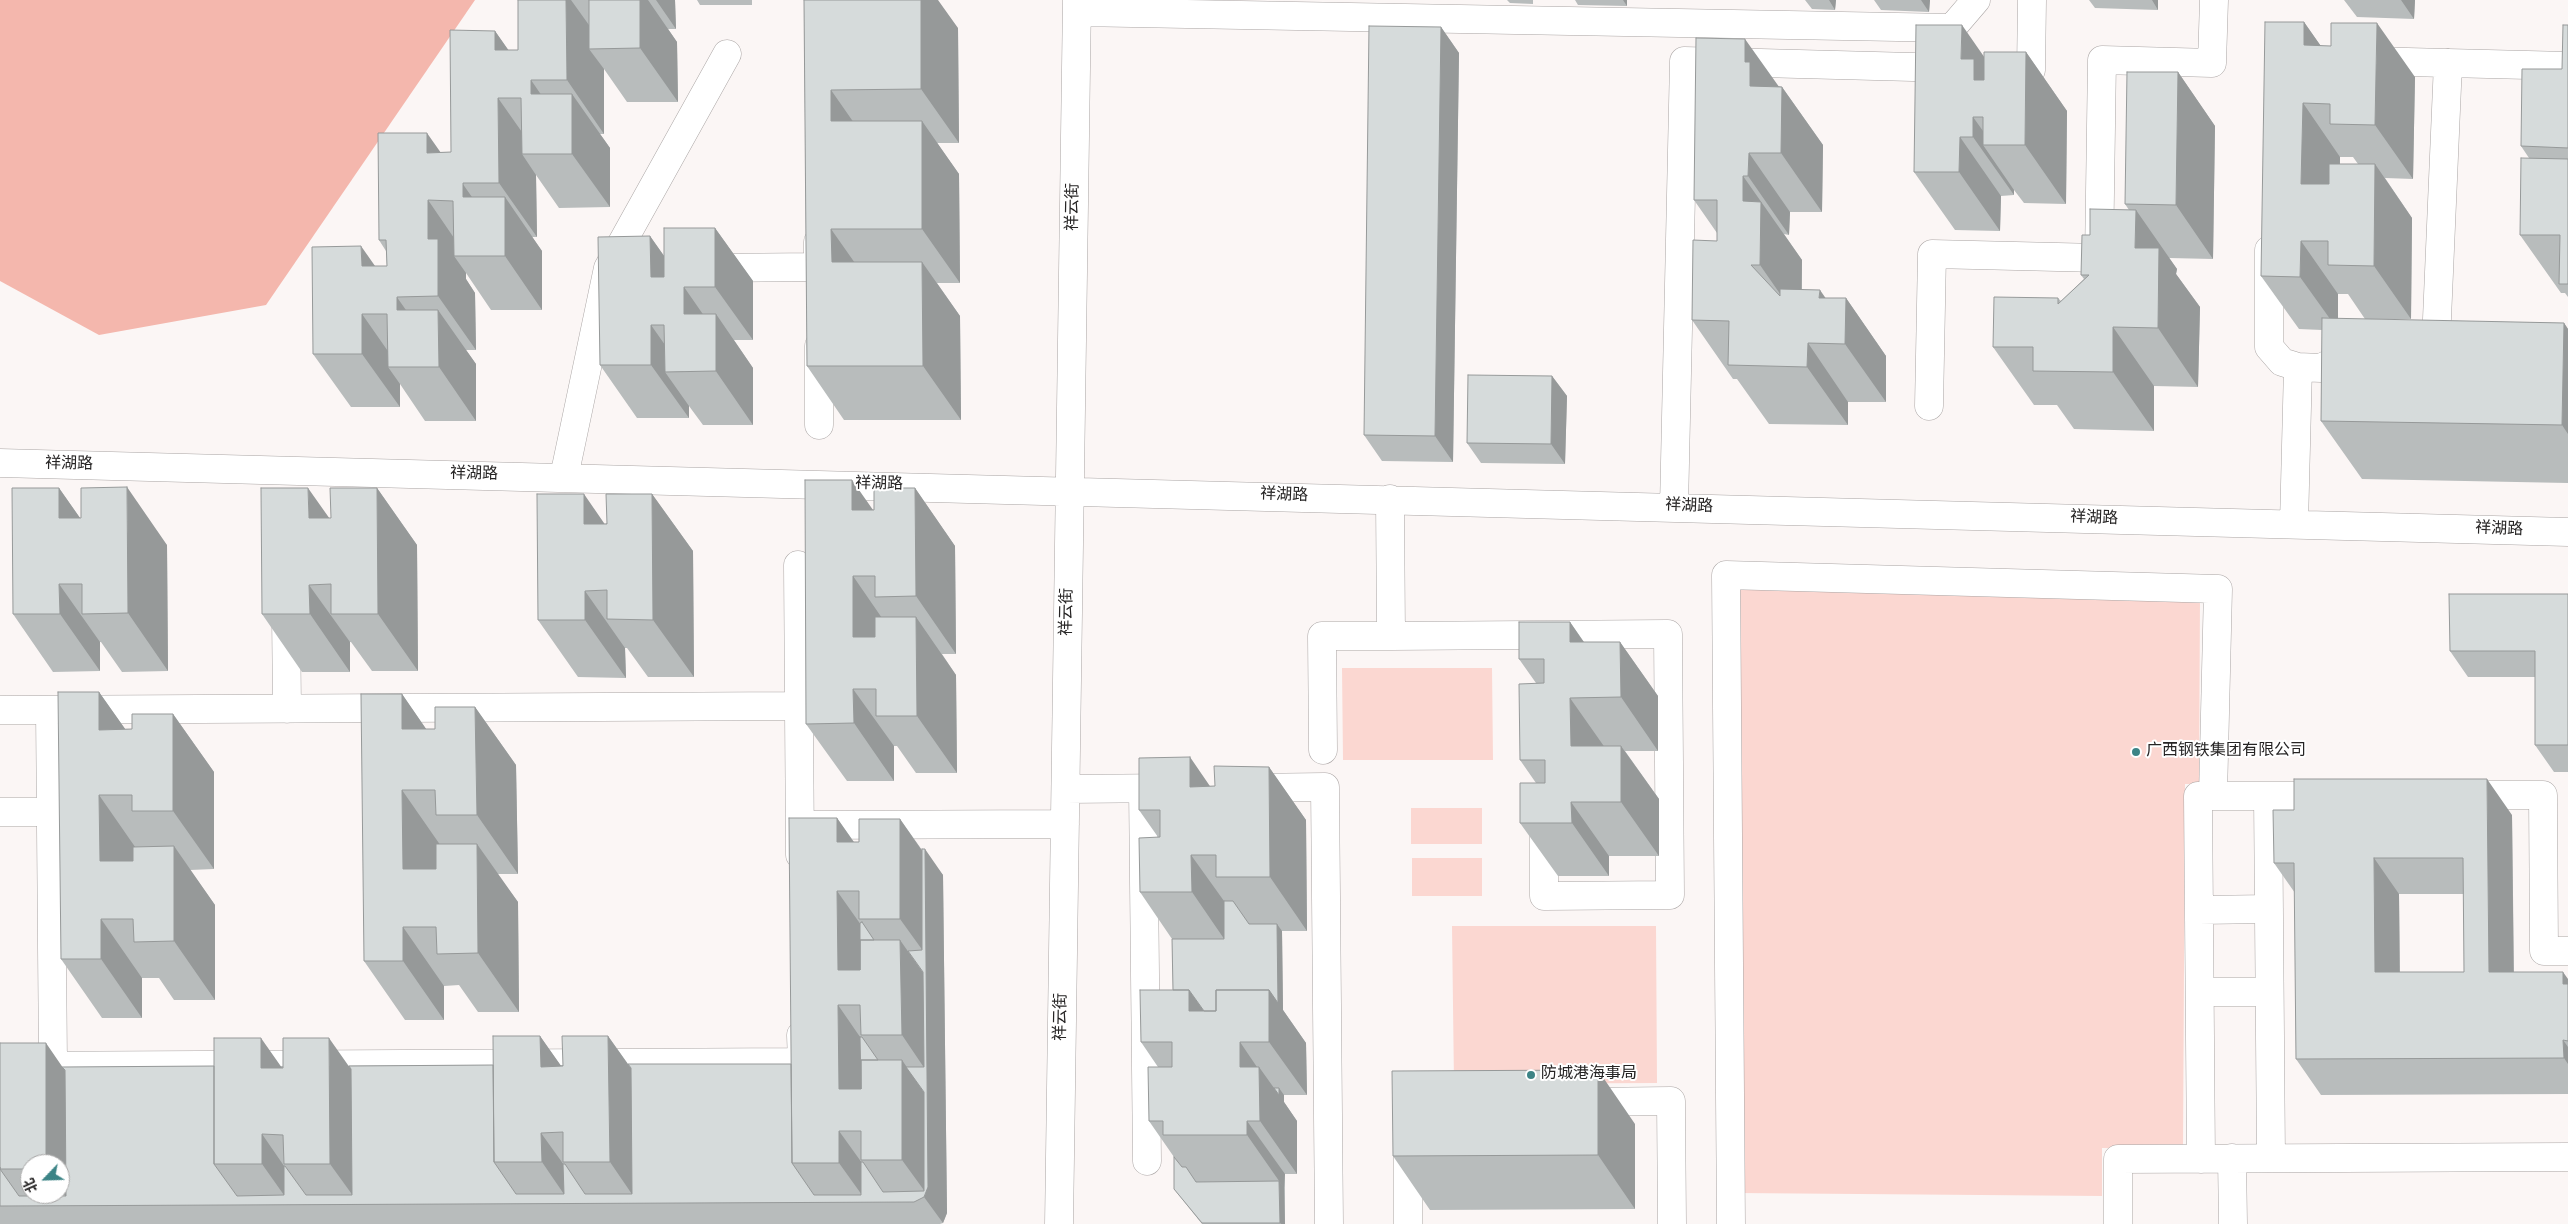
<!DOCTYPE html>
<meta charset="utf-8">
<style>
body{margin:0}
#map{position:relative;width:2568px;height:1224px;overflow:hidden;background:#fbf6f5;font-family:Overpass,"Noto Sans SC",sans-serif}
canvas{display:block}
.north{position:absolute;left:20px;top:1154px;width:50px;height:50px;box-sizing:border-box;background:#fff;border:1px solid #a8a7a7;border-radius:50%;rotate:246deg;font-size:14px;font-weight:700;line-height:20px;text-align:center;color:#262424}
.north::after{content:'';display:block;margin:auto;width:18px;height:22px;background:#3c8486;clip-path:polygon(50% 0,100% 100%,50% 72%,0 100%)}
</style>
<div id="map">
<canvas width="2568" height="1224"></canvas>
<div class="north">北</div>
</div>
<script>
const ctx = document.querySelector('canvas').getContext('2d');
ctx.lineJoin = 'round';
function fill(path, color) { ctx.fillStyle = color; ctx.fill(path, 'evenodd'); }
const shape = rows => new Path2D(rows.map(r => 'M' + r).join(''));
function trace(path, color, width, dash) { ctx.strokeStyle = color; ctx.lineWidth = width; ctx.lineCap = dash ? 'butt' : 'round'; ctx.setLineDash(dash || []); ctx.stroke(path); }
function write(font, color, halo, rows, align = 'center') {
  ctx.font = font + ' Overpass,"Noto Sans SC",sans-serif'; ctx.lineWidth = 4; ctx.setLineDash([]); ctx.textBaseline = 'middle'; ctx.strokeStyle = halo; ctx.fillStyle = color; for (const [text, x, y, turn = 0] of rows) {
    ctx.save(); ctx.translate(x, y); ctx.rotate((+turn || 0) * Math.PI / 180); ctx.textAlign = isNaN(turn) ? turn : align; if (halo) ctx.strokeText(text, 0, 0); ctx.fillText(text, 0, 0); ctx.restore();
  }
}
fill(shape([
 [1740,586,2200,598,2199,784,2185,784,2183,1149,2102,1148,2102,1196,1737,1193],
 [1342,668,1492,668,1493,760,1343,760],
 [1411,808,1482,808,1482,844,1411,844],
 [1412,858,1482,858,1482,896,1412,896],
 [1452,926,1656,926,1657,1083,1454,1084]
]), '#fbd7d1');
fill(shape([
 [0,0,475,0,266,305,99,335,0,281]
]), '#f4b7ad');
const minor = shape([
 [1077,12,1952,28,1976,0],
 [2367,61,2568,66],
 [2004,69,2031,70,2032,0],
 [2269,250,2269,347,2282,362,2298,367,2321,368,2344,356,2356,354],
 [707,268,818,267,818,242],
 [2420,344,2436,342,2448,63],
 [819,346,819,425],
 [1929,406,1932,254,2099,258,2102,60,2212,63,2214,0],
 [0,463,2568,532],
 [564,477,608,268,727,54],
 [1674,507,1684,61,1951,68],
 [2294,524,2298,367],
 [798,565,800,855],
 [286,613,287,709],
 [1391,636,1668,634,1670,895,1544,896,1544,820],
 [0,710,799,706],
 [50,710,53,1065],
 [1323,750,1322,636,1391,636,1390,499],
 [1143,788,1147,1161],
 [1246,788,1325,787,1329,1224],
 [1066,789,1176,788],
 [2462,795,2543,795,2544,951,2568,951],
 [2268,796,2271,1158],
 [0,812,51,812],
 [804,825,1065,824],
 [2199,910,2269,909],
 [2200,992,2269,992],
 [0,1066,802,1062,801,1035],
 [1582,1102,1671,1101,1672,1224],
 [1408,1141,1408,1224],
 [2232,1158,2233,1224],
 [2201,1159,2198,796,2332,796],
 [1059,1224,1077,0],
 [1731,1224,1726,575,2218,589,2213,796],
 [2118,1224,2118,1159,2568,1157]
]);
trace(minor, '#aaa5a4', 29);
trace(minor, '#fff', 28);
fill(shape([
 [518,0,675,0,676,29,668,29,677,42,678,102,627,102,604,69,604,134,600,134,610,148,610,207,559,208,536,175,537,237,532,237,542,251,542,310,491,310,466,273,466,279,475,293,476,350,466,350,476,364,476,421,425,421,400,384,400,407,351,407,313,354,387,266,386,251,379,240,441,152,451,152,495,31,508,50,518,50],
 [697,0,752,0,752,5,700,5],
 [804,0,958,28,959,143,937,143,959,174,960,283,937,283,960,316,961,420,844,420,807,366],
 [1507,0,1533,0,1533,4,1510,3],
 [1575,0,1627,0,1627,6,1578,5],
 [1805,0,1836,0,1835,10,1812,9],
 [1874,0,1930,0,1929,12,1881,10],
 [2089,0,2158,0,2158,10,2095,8],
 [2344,0,2415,0,2414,19,2357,17],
 [2304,22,2320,45,2415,77,2413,179,2385,178,2412,218,2411,319,2365,319,2348,294,2338,294,2338,319,2564,323,2568,329,2568,483,2362,479,2321,421,2322,330,2299,329,2261,276],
 [2340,157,2353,157,2358,164,2340,164],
 [2568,25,2568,297,2565,293,2561,293,2520,235,2529,158,2521,146,2562,69],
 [1441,27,1459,53,1453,462,1382,461,1364,435],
 [2026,52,2067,111,2066,204,2024,203,2014,190,2014,195,2001,196,2000,231,1955,230,1914,172,1984,57],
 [2178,72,2215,126,2213,259,2169,258,2177,269,2176,274,2200,307,2198,387,2154,386,2154,431,2074,429,2057,405,2034,405,1993,347,2058,298,2061,301,2084,279,2081,275,2090,235,2129,210,2125,204],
 [1779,86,1782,87,1823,145,1822,212,1790,212,1789,235,1784,234,1802,260,1802,289,1825,298,1846,298,1886,356,1886,402,1848,402,1848,425,1769,424,1737,379,1733,379,1692,320,1717,241,1717,233,1694,200],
 [715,228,753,281,753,340,734,340,753,368,753,425,703,425,689,406,689,418,637,418,600,365,650,236,664,256],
 [1552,376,1567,396,1565,464,1481,463,1467,443],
 [59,488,80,518,167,545,168,671,122,672,101,642,100,642,100,671,53,672,13,614],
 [377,488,417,545,418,671,372,671,351,642,350,642,350,672,302,672,262,614,330,518,331,518],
 [915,488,955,546,956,654,942,654,956,675,957,773,916,773,897,746,894,746,894,781,847,781,806,724,873,510],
 [652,494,693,551,694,677,648,677,627,648,625,648,626,678,578,677,538,620,605,524],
 [2568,594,2568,772,2554,772,2535,745,2535,677,2468,677,2450,651],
 [1570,622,1584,642,1620,642,1658,696,1658,751,1625,751,1659,799,1659,856,1609,856,1609,876,1558,876,1520,823,1536,783,1520,760,1536,683,1519,659],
 [99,692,125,729,132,729,173,714,214,772,214,869,190,870,215,905,215,1000,174,1000,159,978,142,978,142,1018,102,1018,61,959],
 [402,694,426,729,435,729,475,707,516,765,518,874,497,874,518,902,519,1012,478,1012,459,985,444,986,444,1020,405,1020,364,961],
 [1269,767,1306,820,1307,931,1282,931,1283,1010,1306,1043,1307,1095,1284,1095,1284,1102,1297,1121,1297,1174,1285,1174,1285,1224,1202,1224,1174,1189,1174,1157,1149,1121,1158,1067,1141,1042,1173,990,1172,939,1140,892,1158,837,1139,810,1210,786,1215,786],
 [2512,815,2514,972,2568,979,2568,1094,2321,1095,2296,1059,2295,893,2274,863],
 [2399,894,2464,894,2464,972,2400,972],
 [837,818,854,842,859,842,900,819,922,850,943,875,947,1213,943,1223,940,1224,0,1224,0,1043,62,1067,493,1065,540,1036,560,1065,563,1065,608,1036,628,1064,791,1064],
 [30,1164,60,1164,60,1194,30,1194],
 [1635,1124,1635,1209,1430,1210,1393,1156]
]), '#b8bcbc');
fill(shape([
 [566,0,571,0,604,46,589,49,604,69,604,134,567,80],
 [640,0,648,0,677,42,678,102,640,48],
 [656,0,675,0,676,29],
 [921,0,938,0,958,28,959,143,921,89],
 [1623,0,1627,0,1627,6],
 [1829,0,1836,0,1835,10],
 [1921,0,1930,0,1929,12],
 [2152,0,2158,0,2158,10],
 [2401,0,2415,0,2414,19],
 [2304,22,2342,76,2304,45],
 [2377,23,2415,77,2413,179,2375,125],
 [1962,25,2003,84,1974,80,1961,59],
 [1441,27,1459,53,1453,462,1435,436],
 [495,31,531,82,531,80,568,134,533,97,495,50],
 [1745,39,1782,91,1782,87,1823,145,1822,212,1781,153,1750,86,1745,62],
 [2026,52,2067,111,2066,204,2025,145],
 [2178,72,2215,126,2213,259,2176,205],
 [831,90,868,143,831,121],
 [572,94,610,148,610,207,572,154],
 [498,98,536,152,522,154,536,175,537,237,499,183],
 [2303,103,2340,157,2339,237,2301,184],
 [1973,117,1993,145,1983,145,2014,190,2014,195,1973,137],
 [922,121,959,174,960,283,922,229],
 [427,133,500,237,500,250,427,153],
 [1960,137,2001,196,2000,231,1959,172],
 [1749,153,1790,212,1789,235,1748,176],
 [2375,164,2412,218,2411,319,2374,266],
 [1743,176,1802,260,1801,324,1760,265,1743,201],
 [505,197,542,251,542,310,505,256],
 [428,200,465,254,454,256,466,273,466,279,475,293,476,350,438,296,428,239],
 [2136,210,2177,269,2176,274,2200,307,2198,387,2158,328,2135,248],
 [715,228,753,281,753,340,715,287],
 [831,229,869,283,832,262],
 [650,236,686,287,684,287,716,333,716,314,753,368,753,425,651,277],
 [2301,241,2338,294,2338,330,2300,277],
 [361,246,434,350,434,364,362,266],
 [922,262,960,316,961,420,923,366],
 [1820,290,1845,326,1846,298,1886,356,1886,402,1845,344,1819,298],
 [438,310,476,364,476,421,439,367],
 [362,314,399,367,388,367,400,384,400,407,362,354],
 [2564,323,2568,329,2568,434,2562,425],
 [651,325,684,372,665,372,689,406,689,418,651,365],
 [2113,327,2154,386,2154,431,2113,372],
 [1808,343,1848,402,1848,425,1807,367],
 [1552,376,1567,396,1565,464,1551,444],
 [852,480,892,537,852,510],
 [127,487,167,545,168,671,128,613],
 [59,488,99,545,59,518],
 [308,488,349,546,309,518],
 [377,488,417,545,418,671,378,614],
 [915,488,955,546,956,654,916,596],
 [584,494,624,552,584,524],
 [652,494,693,551,694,677,653,620],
 [853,576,893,634,894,695,853,637],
 [59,584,100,642,100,671,60,614],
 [309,585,350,642,350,672,310,614],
 [585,591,625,648,626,678,585,620],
 [916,617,956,675,957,773,917,716],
 [1570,622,1607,676,1570,642],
 [1620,642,1658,696,1658,751,1621,697],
 [853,689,894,746,894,781,854,723],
 [99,692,140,750,99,730],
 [402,694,442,752,402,729],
 [1570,698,1608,752,1571,746],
 [475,707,516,765,518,874,477,815],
 [173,714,214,772,214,869,173,811],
 [1621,746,1659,799,1659,856,1621,802],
 [1190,757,1227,811,1190,787],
 [1269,767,1306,820,1307,931,1270,877],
 [2487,779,2512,815,2514,1008,2489,972],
 [402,790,443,849,444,928,403,869],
 [99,795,140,854,141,920,100,861],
 [1571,802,1609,856,1609,876,1572,823],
 [837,818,876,874,837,842],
 [900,819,925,855,925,849,943,875,947,1213,943,1223,924,1197,926,1193,902,1160,902,1060,927,1097,927,1072,902,1035,900,940,926,977,926,955,900,919],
 [477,844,518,902,519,1012,478,953],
 [174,846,215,905,215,1000,174,941],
 [1191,855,1229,908,1229,946,1192,892],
 [2374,858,2399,894,2400,1008,2375,972],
 [837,891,878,949,860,1001,838,970],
 [101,919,142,978,142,1018,101,959],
 [1277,924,1282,931,1283,1010,1306,1043,1307,1095,1269,1042,1269,990],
 [403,927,444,986,444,1020,403,961],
 [2563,972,2568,979,2568,991,2563,984],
 [1189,990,1227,1044,1189,1011],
 [838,1005,878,1063,861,1120,839,1089],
 [540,1036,581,1094,541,1067],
 [608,1036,649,1094,638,1203,610,1162],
 [261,1038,301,1095,261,1068],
 [329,1038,369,1095,359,1204,330,1164],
 [2563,1040,2568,1047,2568,1064,2564,1058],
 [1240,1042,1259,1070,1259,1067,1279,1095,1279,1088,1284,1095,1284,1102,1297,1121,1297,1174,1260,1121,1240,1067],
 [46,1043,83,1097,72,1206,60,1188,60,1164,46,1164],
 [1598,1070,1635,1124,1635,1209,1598,1155],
 [1247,1121,1285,1174,1284,1188,1247,1135],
 [839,1131,880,1188,867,1202,839,1163],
 [541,1133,582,1190,570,1203,542,1162],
 [262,1134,302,1192,291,1205,262,1164],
 [1279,1181,1284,1188,1285,1224,1281,1224,1280,1223]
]), '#969999');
const building = shape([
 [518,0,566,0,567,80,531,80,531,94,572,94,572,154,522,154,521,98,498,98,499,183,463,183,463,197,505,197,505,256,454,256,453,201,428,200,428,239,438,239,438,296,397,297,397,310,438,310,439,367,388,367,387,314,362,314,362,354,313,354,312,247,361,246,362,266,387,266,386,240,379,240,378,133,427,133,427,153,451,152,450,30,495,31,495,50,518,50,518,0],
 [589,0,640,0,640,48,589,49,589,0],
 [804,0,921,0,921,89,831,90,831,121,922,121,922,229,831,229,832,262,922,262,923,366,807,366,804,0],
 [2265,22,2304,22,2304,45,2331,46,2331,23,2377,23,2375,125,2330,124,2330,104,2303,103,2301,184,2329,184,2329,164,2375,164,2374,266,2328,265,2328,241,2301,241,2300,277,2261,276,2265,22],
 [1916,25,1962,25,1961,59,1974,59,1974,80,1984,80,1984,52,2026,52,2025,145,1983,145,1983,117,1973,117,1973,137,1960,137,1959,172,1914,172,1916,25],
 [2563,25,2568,25,2568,148,2521,146,2522,69,2562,69,2563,25],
 [1369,26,1441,27,1435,436,1364,435,1369,26],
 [1696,38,1745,39,1745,62,1750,62,1750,86,1782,87,1781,153,1749,153,1748,176,1743,176,1743,201,1761,202,1760,265,1751,265,1780,296,1780,289,1820,290,1819,298,1846,298,1845,344,1808,343,1807,367,1728,365,1729,321,1692,320,1693,240,1717,241,1717,200,1694,200,1696,38],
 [2127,72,2178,72,2176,205,2125,204,2127,72],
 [2521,158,2568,159,2568,284,2559,284,2560,235,2520,235,2521,158],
 [2090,209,2136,210,2135,248,2159,248,2158,328,2113,327,2113,372,2033,371,2033,347,1993,347,1994,297,2058,298,2058,304,2089,275,2081,275,2082,235,2090,235,2090,209],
 [664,228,715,228,715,287,684,287,684,314,716,314,716,371,665,372,664,325,651,325,651,365,600,365,598,237,650,236,651,277,664,277,664,228],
 [2322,318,2564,323,2562,425,2321,421,2322,318],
 [1468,375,1552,376,1551,444,1467,443,1468,375],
 [805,480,852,480,852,510,874,510,874,488,915,488,916,596,875,597,875,576,853,576,853,637,875,637,875,617,916,617,917,716,876,716,876,689,853,689,854,723,806,724,805,480],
 [127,487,128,613,82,614,82,584,59,584,60,614,13,614,12,488,59,488,59,518,81,518,81,488,127,487],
 [261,488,308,488,309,518,331,518,330,488,377,488,378,614,331,614,331,584,309,585,310,614,262,614,261,488],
 [537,494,584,494,584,524,607,524,606,494,652,494,653,620,607,619,607,590,585,591,585,620,538,620,537,494],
 [2449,594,2568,594,2568,745,2535,745,2535,651,2450,651,2449,594],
 [1519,622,1570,622,1570,642,1620,642,1621,697,1570,698,1571,746,1621,746,1621,802,1571,802,1572,823,1520,823,1520,783,1545,783,1545,760,1520,760,1519,684,1544,683,1544,659,1519,659,1519,622],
 [58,692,99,692,99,730,132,729,132,714,173,714,173,811,132,811,132,795,99,795,100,861,133,861,133,847,174,846,174,941,134,942,133,919,101,919,101,959,61,959,58,692],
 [361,694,402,694,402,729,435,729,435,707,475,707,477,815,436,815,435,790,402,790,403,869,436,869,436,844,477,844,478,953,437,954,436,927,403,927,403,961,364,961,361,694],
 [1190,757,1190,787,1215,786,1214,766,1269,767,1270,877,1216,877,1216,855,1191,855,1192,892,1140,892,1139,838,1160,837,1160,810,1139,810,1139,758,1190,757],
 [2294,779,2487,779,2489,972,2563,972,2563,984,2568,984,2568,1041,2563,1040,2564,1058,2296,1059,2294,863,2274,863,2273,810,2294,810,2294,779],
 [2374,858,2463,858,2464,972,2375,972,2374,858],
 [789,818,837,818,837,842,859,842,859,819,900,819,900,919,859,919,859,891,837,891,838,970,860,970,860,940,900,940,902,1035,861,1035,860,1005,838,1005,839,1089,861,1089,861,1060,902,1060,902,1160,861,1160,861,1131,839,1131,839,1163,792,1163,789,818],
 [922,849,925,849,928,1187,924,1197,914,1202,0,1206,0,1167,0,1169,19,1196,66,1196,65,1070,62,1067,214,1066,214,1164,237,1196,284,1195,284,1166,285,1166,306,1195,352,1195,351,1069,349,1066,493,1065,494,1162,516,1194,564,1194,563,1164,565,1164,585,1194,632,1194,631,1068,628,1064,791,1064,792,1163,814,1195,861,1195,861,1162,863,1162,883,1192,924,1191,924,1092,906,1067,924,1067,923,972,908,951,922,950,922,849],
 [1224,901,1233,901,1249,924,1277,924,1278,1003,1269,990,1216,990,1216,1011,1204,1011,1189,990,1173,990,1172,939,1224,939,1224,901],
 [862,922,874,940,860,940,860,970,860,923,862,922],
 [1140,990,1189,990,1189,1011,1216,1011,1216,990,1269,990,1269,1042,1240,1042,1240,1067,1259,1067,1260,1121,1247,1121,1247,1135,1163,1135,1163,1121,1149,1121,1148,1067,1172,1067,1172,1042,1141,1042,1140,990],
 [493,1036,540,1036,541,1067,563,1066,562,1036,608,1036,610,1162,563,1162,563,1132,541,1133,542,1162,494,1162,493,1036],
 [860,1037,862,1037,878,1060,861,1060,861,1089,860,1037],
 [214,1038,261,1038,261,1068,283,1068,283,1038,329,1038,330,1164,284,1164,283,1135,262,1134,262,1164,214,1164,214,1038],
 [0,1043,46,1043,46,1164,30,1164,30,1169,0,1169,0,1043],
 [1598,1070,1598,1155,1393,1156,1392,1071,1598,1070],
 [1274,1088,1279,1088,1279,1095,1274,1088],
 [1174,1157,1182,1167,1186,1167,1196,1182,1279,1181,1280,1223,1202,1223,1174,1189,1174,1157]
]);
fill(building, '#d6dbdb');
trace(building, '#969999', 1);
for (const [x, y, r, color] of [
 [2136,752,5,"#3c8486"],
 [1531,1075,5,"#3c8486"]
]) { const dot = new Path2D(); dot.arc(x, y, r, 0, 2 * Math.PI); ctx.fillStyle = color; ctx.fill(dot); trace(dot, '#fff', 2); }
write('16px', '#262424', '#fff', [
 ["祥云街",1074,207,-89],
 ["祥湖路",69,465,1],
 ["祥湖路",474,475,1],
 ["祥湖路",879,485,1],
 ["祥湖路",1284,496,2],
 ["祥湖路",1689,507,2],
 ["祥湖路",2094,519,2],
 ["祥湖路",2499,530,2],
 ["祥云街",1068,612,-89],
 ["祥云街",1062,1017,-89]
]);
write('16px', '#262424', '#fff', [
 ["广西钢铁集团有限公司",2146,752],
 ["防城港海事局",1541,1075]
], 'left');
</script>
